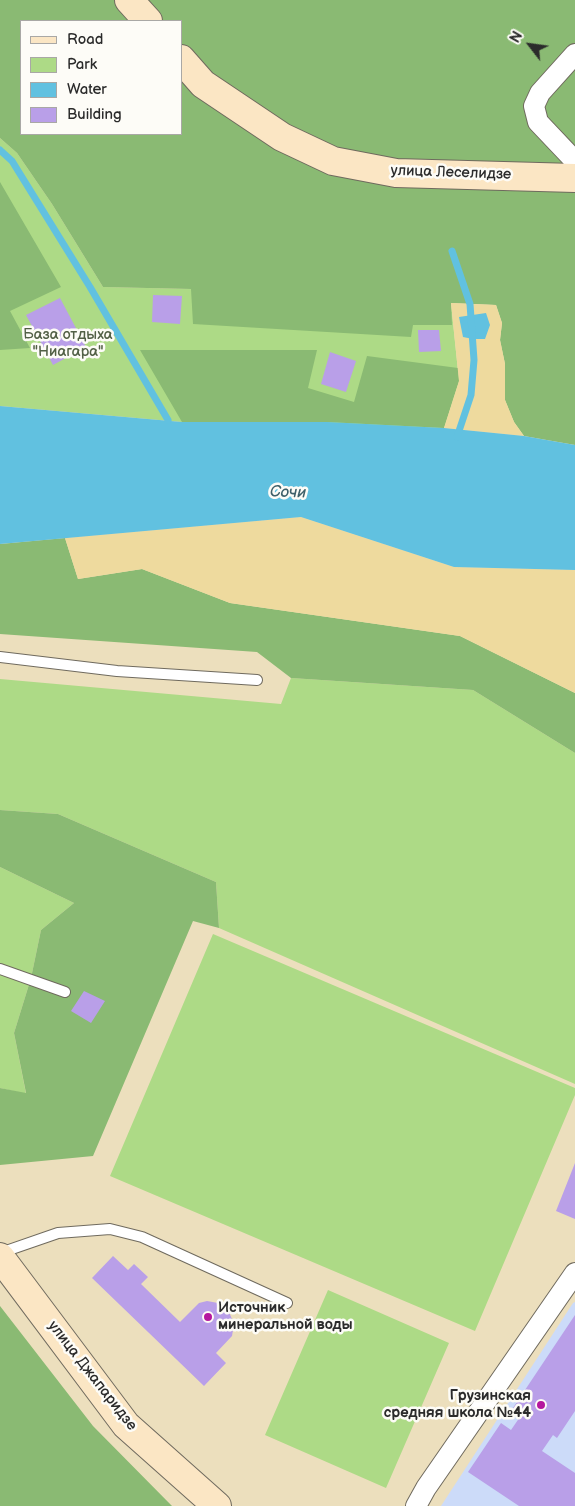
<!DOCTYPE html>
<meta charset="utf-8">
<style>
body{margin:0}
#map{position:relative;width:575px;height:1506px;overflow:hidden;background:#ecdfbd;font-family:"Balsamiq Sans",sans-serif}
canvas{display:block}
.legend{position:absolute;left:20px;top:20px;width:162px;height:115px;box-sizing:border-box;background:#fdfcf7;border:1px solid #a9a8a5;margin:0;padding:6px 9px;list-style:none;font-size:15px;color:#2b2b2b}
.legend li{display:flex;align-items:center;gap:10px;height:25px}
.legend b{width:25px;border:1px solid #a9a8a5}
.north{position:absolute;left:505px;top:20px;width:50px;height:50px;-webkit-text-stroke:4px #fdfcf7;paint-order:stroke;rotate:300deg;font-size:14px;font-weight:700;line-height:20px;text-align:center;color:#2b2b2b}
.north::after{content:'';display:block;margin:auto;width:18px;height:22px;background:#2b2b2b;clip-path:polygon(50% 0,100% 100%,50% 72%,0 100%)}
</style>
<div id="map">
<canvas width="575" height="1506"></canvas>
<ul class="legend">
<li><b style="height:6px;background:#fbe6c4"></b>Road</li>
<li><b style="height:14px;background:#adda86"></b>Park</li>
<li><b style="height:14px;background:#61c1e0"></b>Water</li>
<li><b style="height:14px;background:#b99fe8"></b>Building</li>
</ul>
<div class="north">N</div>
</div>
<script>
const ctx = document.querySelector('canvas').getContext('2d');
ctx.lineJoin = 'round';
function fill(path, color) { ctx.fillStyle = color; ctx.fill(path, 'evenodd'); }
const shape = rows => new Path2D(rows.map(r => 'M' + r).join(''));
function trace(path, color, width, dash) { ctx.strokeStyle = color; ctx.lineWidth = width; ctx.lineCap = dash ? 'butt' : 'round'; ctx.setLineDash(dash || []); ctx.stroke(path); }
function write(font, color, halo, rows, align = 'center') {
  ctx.font = font + ' "Balsamiq Sans",sans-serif'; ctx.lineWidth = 5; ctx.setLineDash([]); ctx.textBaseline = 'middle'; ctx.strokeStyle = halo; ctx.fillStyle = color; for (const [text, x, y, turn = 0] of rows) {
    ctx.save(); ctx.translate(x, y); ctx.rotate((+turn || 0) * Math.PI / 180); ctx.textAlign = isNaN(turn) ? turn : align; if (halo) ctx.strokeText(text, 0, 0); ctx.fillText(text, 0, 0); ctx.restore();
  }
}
fill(shape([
 [575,1302,575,1506,441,1506,573,1303]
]), '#ccdbf9');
fill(shape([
 [0,138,17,153,52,204,103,287,191,289,451,303,459,381,444,428,182,422,0,406],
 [291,678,473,690,575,753,575,1084,219,928,216,882,58,814,0,810,0,679,281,704],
 [0,867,74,903,41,930,31,978,14,1033,26,1094,0,1088],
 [213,934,575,1088,575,1095,475,1331,110,1176],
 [328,1290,449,1343,386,1488,265,1435]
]), '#adda86');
fill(shape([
 [0,0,575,0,575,445,524,436,514,422,505,400,505,364,500,340,502,323,496,305,451,303,452,325,413,325,411,337,193,324,191,289,103,287,52,204,17,153,0,138],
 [21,21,181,21,181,134,21,134],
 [0,182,61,287,10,311,30,348,0,350],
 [140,350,317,350,308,388,354,402,367,356,458,368,459,381,444,428,327,422,182,422],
 [65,538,78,579,142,569,230,603,460,636,575,693,575,753,473,690,291,678,257,652,0,634,0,544],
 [0,810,58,814,216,882,219,928,193,921,93,1156,0,1165,0,1088,26,1093,14,1033,31,978,41,930,74,903,0,867],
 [0,1306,93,1426,172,1506,0,1506]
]), '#8aba73');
fill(shape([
 [451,303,496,305,502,323,500,340,505,364,505,400,514,422,524,436,444,428,459,381],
 [301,517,454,567,575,570,575,693,460,636,230,603,142,569,78,579,65,538]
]), '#eeda9e');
fill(shape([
 [486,313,490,325,485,339,473,339,463,337,459,317],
 [0,406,182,422,327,422,444,428,524,436,575,445,575,570,454,567,301,517,0,544]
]), '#61c1e0');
trace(shape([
 [0,150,12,161,90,287,168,420],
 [452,251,470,304,474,360,471,395,457,437]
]), '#61c1e0', 7);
fill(shape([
 [153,295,182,296,180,324,152,322],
 [60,298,86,347,53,365,26,315],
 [418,330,439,330,441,351,419,352],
 [330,352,356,361,346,392,321,384],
 [84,991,105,1001,91,1023,71,1011],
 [575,1163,575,1219,556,1211],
 [113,1256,128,1270,134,1264,148,1277,141,1284,180,1322,199,1303,207,1301,218,1303,229,1312,234,1324,232,1336,216,1353,226,1363,204,1386,92,1278],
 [575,1315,575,1411,557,1438,553,1435,542,1451,575,1473,575,1506,519,1506,468,1472,501,1423,511,1430,522,1414,513,1408]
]), '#b99fe8');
const lane = shape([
 [0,657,117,671,257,680],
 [0,969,65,992],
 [0,1253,58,1233,110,1229,142,1237,287,1303]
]);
const street = shape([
 [575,54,540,93,534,106,538,122,575,161],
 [416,1506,426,1488,575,1273]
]);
const secondary = shape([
 [129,0,148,21],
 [181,59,203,84,282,137,333,161,396,173,575,178],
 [0,1257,126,1425,217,1506]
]);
trace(lane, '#6f6a5e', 12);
trace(street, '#6f6a5e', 22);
trace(secondary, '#6f6a5e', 30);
trace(lane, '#fff', 10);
trace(street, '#fff', 20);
trace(secondary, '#fbe6c4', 28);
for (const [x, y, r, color] of [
 [208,1317,5,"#b5179e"],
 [541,1405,5,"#b5179e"]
]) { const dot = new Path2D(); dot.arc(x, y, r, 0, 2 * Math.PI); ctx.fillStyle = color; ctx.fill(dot); trace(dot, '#fdfcf7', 2); }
write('15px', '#2b2b2b', '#fdfcf7', [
 ["улица Леселидзе",451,173,2],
 ["улица Джапаридзе",92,1376,52]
]);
write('15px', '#526046', '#fdfcf7', [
 ["База отдыха",68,335],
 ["\"Ниагара\"",68,352]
]);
write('bold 15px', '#2b2b2b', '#fdfcf7', [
 ["Источник",218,1308],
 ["минеральной воды",218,1325],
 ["Грузинская",531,1396,"right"],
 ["средняя школа №44",531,1413,"right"]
], 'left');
write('italic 16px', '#3e606a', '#fdfcf7', [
 ["Сочи",288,493,2]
]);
</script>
